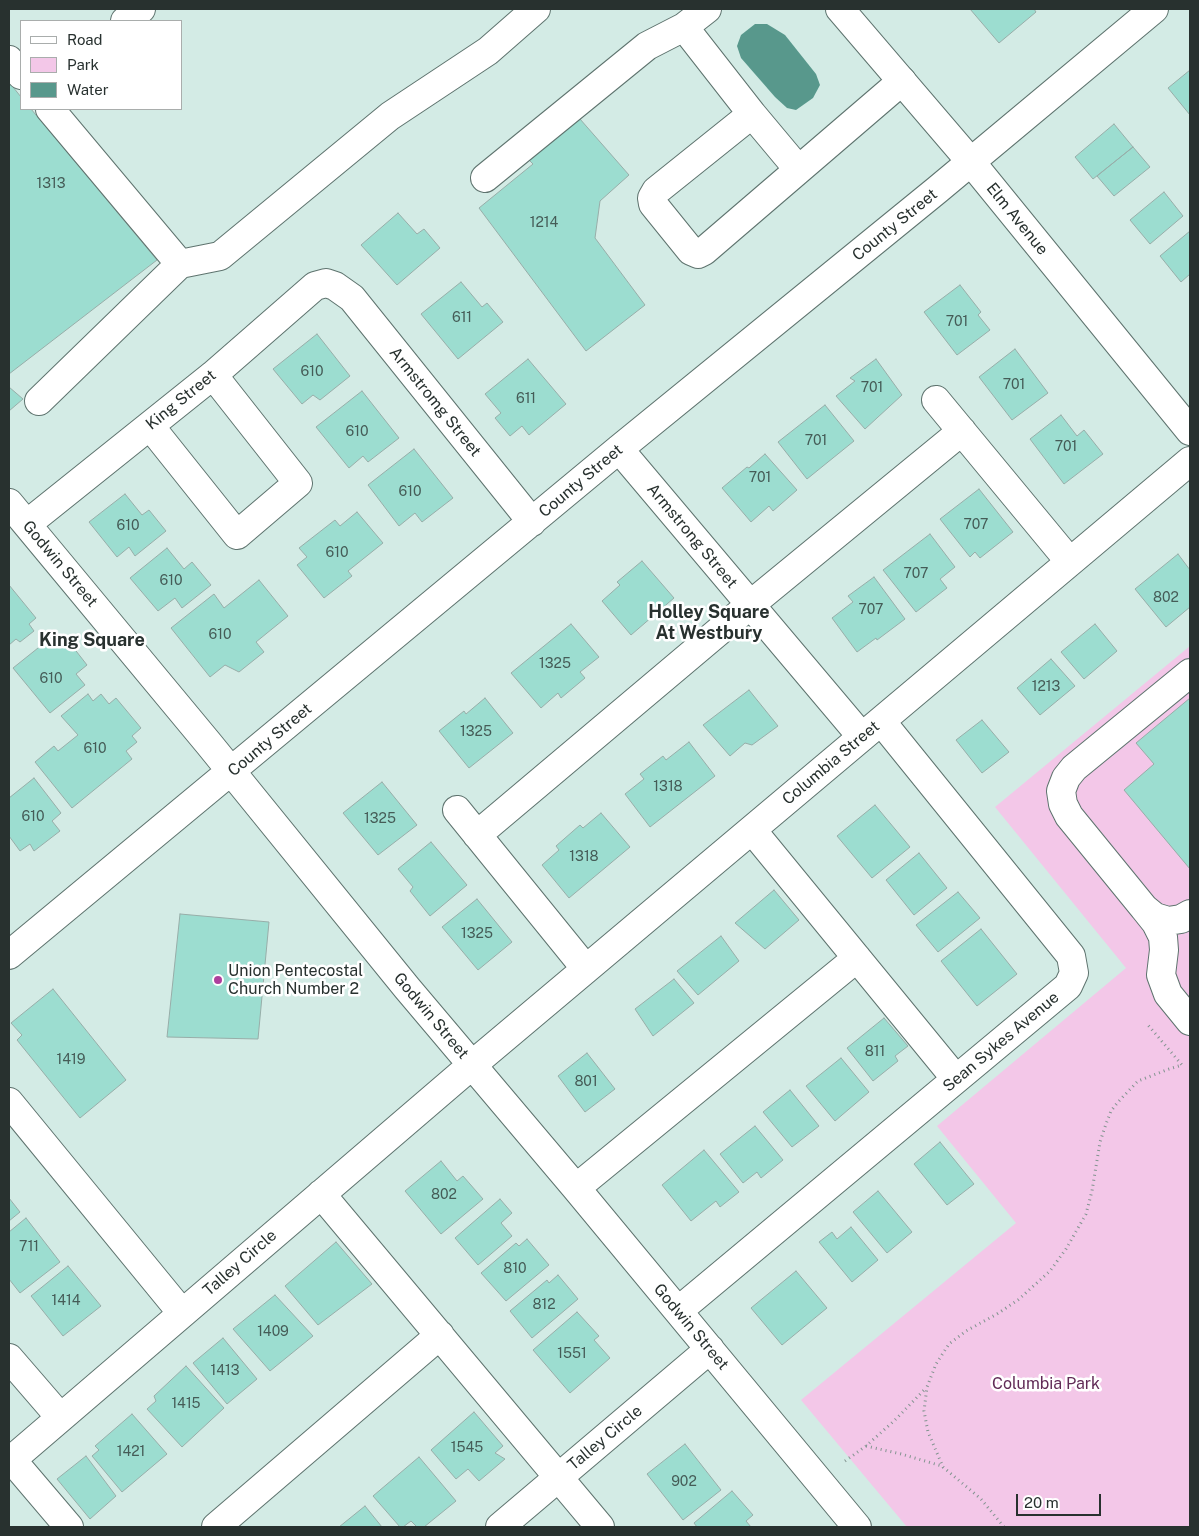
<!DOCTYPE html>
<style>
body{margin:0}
#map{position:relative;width:1199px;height:1536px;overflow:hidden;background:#d3ebe5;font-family:"Public Sans",sans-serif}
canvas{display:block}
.frame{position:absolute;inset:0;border:10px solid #28312f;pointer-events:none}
.legend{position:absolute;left:20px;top:20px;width:162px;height:90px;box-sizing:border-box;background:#fff;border:1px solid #a9adac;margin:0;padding:6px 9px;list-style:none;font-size:15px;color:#28312f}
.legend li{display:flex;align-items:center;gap:10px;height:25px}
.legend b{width:25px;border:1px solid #a9adac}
.scale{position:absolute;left:1016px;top:1494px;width:85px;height:22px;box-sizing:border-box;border:2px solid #28312f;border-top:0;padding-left:6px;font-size:15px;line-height:18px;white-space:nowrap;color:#28312f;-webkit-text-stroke:4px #fff;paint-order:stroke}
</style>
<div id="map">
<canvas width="1199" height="1536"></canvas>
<div class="frame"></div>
<ul class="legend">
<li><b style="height:6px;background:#fff"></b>Road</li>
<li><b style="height:14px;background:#f3c7e8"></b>Park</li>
<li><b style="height:14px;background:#58988c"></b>Water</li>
</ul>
<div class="scale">20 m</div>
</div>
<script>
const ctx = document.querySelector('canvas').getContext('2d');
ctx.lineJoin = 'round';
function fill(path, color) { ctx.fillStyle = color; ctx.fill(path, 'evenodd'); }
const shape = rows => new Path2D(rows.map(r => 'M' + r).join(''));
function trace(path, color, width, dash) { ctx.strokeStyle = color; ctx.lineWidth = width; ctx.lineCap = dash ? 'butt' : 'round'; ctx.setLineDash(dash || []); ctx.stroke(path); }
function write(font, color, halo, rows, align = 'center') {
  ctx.font = font + ' "Public Sans",sans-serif'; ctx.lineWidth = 5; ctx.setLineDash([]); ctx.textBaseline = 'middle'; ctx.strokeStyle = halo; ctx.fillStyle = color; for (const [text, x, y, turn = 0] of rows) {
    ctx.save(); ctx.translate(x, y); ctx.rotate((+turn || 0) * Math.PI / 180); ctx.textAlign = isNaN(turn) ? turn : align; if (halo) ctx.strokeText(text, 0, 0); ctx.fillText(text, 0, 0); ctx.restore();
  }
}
fill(shape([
 [1190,646,1190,1527,907,1527,801,1400,1016,1223,937,1126,1126,968,995,807]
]), '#f3c7e8');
fill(shape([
 [755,24,767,24,785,35,816,74,820,85,813,98,796,110,787,108,775,97,741,58,737,46,741,35]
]), '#58988c');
const building = shape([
 [970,9,1034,9,1036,12,999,43,970,9],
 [1190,70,1190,115,1168,88,1190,70],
 [9,82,21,97,21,109,31,109,157,260,9,374,9,82],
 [580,119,629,175,600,201,595,238,645,305,586,351,479,208,533,164,527,158,580,119],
 [1114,124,1133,147,1093,179,1075,157,1114,124],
 [1133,147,1150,167,1114,196,1097,176,1133,147],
 [1164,192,1183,216,1150,244,1130,220,1164,192],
 [398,213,417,234,424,229,440,248,397,285,361,245,398,213],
 [1190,231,1190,274,1181,282,1160,256,1190,231],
 [461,282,482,307,487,303,503,322,458,359,421,314,461,282],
 [960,285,981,312,978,315,990,330,957,355,924,312,960,285],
 [317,334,350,376,320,400,313,395,302,404,273,369,317,334],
 [1015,349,1048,393,1012,420,979,377,1015,349],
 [528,359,566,404,529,435,522,426,510,436,495,418,501,413,485,394,528,359],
 [876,359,902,395,865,429,836,396,855,381,850,378,876,359],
 [9,387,23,399,9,411,9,387],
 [362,391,399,438,368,462,363,456,349,468,316,427,362,391],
 [825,405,854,441,807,479,778,442,825,405],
 [1061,415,1077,436,1084,430,1103,454,1064,484,1030,439,1061,415],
 [414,449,453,498,422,522,415,513,399,526,368,485,414,449],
 [765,454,797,490,773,511,769,506,751,522,722,488,747,467,749,468,765,454],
 [979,489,1013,532,980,558,975,552,970,557,940,519,979,489],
 [125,494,142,515,149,510,166,531,135,556,129,547,117,557,89,522,125,494],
 [357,512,383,543,348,571,352,576,324,598,297,565,307,557,299,548,335,520,340,526,357,512],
 [930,534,955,567,940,579,947,588,916,612,883,570,930,534],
 [167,548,184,569,192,562,211,585,182,608,175,598,158,611,130,578,167,548],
 [1178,554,1190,570,1190,607,1166,627,1135,589,1178,554],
 [642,561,674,598,631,635,602,601,620,585,617,582,642,561],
 [874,577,905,619,877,640,876,638,857,652,832,618,853,602,848,596,874,577],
 [259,580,288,616,256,642,264,652,239,672,225,665,210,677,171,628,214,594,224,608,259,580],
 [9,585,36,618,29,624,34,631,20,642,16,639,9,645,9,585],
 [571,624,599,657,580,672,585,678,561,698,558,693,541,708,511,673,571,624],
 [1095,624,1117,651,1084,679,1061,652,1095,624],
 [66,638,87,665,76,674,85,685,50,713,13,668,48,640,54,647,66,638],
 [1051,659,1075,686,1040,715,1017,688,1051,659],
 [749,690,778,726,752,745,745,743,730,756,703,725,749,690],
 [88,694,93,701,101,694,109,704,116,698,141,728,132,736,137,742,126,751,132,759,72,808,35,762,54,746,58,751,78,735,61,716,88,694],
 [485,698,513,733,469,768,439,731,464,711,466,714,485,698],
 [1190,698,1190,869,1124,790,1154,764,1136,743,1190,698],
 [982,720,1009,752,982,773,956,740,982,720],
 [689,742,715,776,650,827,625,794,644,779,640,774,663,756,666,760,689,742],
 [34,778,61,813,52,821,60,831,34,851,30,844,20,851,9,836,9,798,34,778],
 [382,782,417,825,378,855,343,813,382,782],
 [875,805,910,847,872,878,837,836,875,805],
 [601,813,630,847,569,898,542,865,559,850,556,846,580,825,583,828,601,813],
 [431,842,467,885,430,916,410,891,413,887,398,869,431,842],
 [919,853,947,888,914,915,886,880,919,853],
 [774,890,799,920,765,949,735,923,774,890],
 [958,892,980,918,938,952,916,925,958,892],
 [477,899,512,942,478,970,442,927,477,899],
 [180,914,269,922,258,1039,167,1037,180,914],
 [981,929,1017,974,977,1006,941,961,981,929],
 [721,936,739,961,698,995,677,971,721,936],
 [674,979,694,1003,653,1036,635,1009,674,979],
 [53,989,126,1080,80,1118,17,1040,22,1035,11,1023,53,989],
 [884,1018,908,1046,895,1056,898,1061,873,1081,847,1048,884,1018],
 [587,1053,615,1089,585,1112,558,1076,587,1053],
 [841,1058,869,1092,835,1121,806,1086,841,1058],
 [790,1090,819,1126,792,1147,763,1112,790,1090],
 [755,1126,783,1160,761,1178,757,1172,743,1183,720,1154,755,1126],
 [940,1142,974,1184,947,1205,914,1164,940,1142],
 [704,1150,739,1192,720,1207,716,1201,691,1221,662,1185,704,1150],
 [441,1161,457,1181,463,1176,483,1199,441,1234,405,1191,441,1161],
 [878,1191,912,1232,887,1253,853,1212,878,1191],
 [9,1198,20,1212,9,1221,9,1198],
 [500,1199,512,1213,501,1223,512,1236,478,1265,455,1238,500,1199],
 [26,1218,60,1262,20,1293,9,1279,9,1232,26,1218],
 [851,1227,878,1260,852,1282,819,1242,832,1232,837,1239,851,1227],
 [527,1239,549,1265,506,1301,481,1273,516,1243,519,1246,527,1239],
 [336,1242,372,1284,318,1325,285,1286,336,1242],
 [68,1266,101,1306,63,1336,31,1296,68,1266],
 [796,1271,827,1308,782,1345,751,1308,796,1271],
 [558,1275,578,1299,532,1338,510,1311,547,1280,549,1283,558,1275],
 [275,1295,313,1336,270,1371,233,1329,275,1295],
 [577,1312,599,1336,594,1340,610,1358,570,1393,533,1350,577,1312],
 [223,1338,257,1379,227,1404,193,1363,223,1338],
 [186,1366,224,1408,182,1447,147,1409,156,1401,154,1396,186,1366],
 [474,1412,503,1446,495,1453,505,1459,479,1481,468,1469,456,1479,431,1450,474,1412],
 [132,1414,167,1454,122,1492,92,1456,99,1450,95,1446,132,1414],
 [685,1444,721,1490,683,1520,647,1474,685,1444],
 [86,1456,116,1496,90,1519,57,1479,86,1456],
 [419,1457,456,1501,424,1527,417,1527,411,1521,403,1527,400,1527,373,1496,419,1457],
 [732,1491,753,1515,746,1521,751,1527,697,1527,694,1523,732,1491],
 [365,1506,382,1527,339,1527,365,1506]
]);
fill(building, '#9cddd0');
trace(building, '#97ada8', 1);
const minor = shape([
 [707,9,684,27,752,114,656,191,652,198,653,204,691,251,698,254,704,251,902,81],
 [125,21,141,9],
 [9,60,21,75],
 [50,109,180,264,220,256,390,116,488,51,536,9],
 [752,114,798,169],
 [485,178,647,46,684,27],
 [936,400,1070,562],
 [39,401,180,264],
 [150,426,237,535,298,483,213,375],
 [619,449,862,737],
 [9,503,209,744,407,988,576,1188,857,1527],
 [27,524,213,375,315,286,326,283,335,286,352,298,532,522],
 [1190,673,1074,768,1066,778,1061,791,1063,804,1069,816,1144,908,1155,917,1168,921,1181,919,1190,914],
 [457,810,586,969],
 [752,830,956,1079],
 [477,835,750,605,962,431],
 [1144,908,1156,923,1163,937,1164,950,1161,975,1168,994,1190,1021],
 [9,955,619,449,937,190,1154,9],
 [9,1102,182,1313],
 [576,1188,857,958],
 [321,1194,600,1527],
 [678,1311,1068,986,1074,973,1071,956,881,721],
 [9,1358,60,1417],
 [12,1460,69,1527],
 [9,1462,472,1065,1190,461],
 [216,1527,440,1335],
 [500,1527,710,1349]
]);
const major = shape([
 [840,9,971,162,1190,431]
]);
trace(minor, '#5e736e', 30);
trace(major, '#5e736e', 30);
trace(shape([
 [866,1446,901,1454,942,1466],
 [845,1461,866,1446,895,1420,926,1388],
 [1004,1527,981,1499,943,1467,928,1432,924,1411,927,1387,936,1364,949,1344,966,1331,997,1314,1018,1300,1050,1271,1066,1249,1086,1214,1092,1191,1100,1142,1106,1124,1111,1111,1118,1102,1138,1081,1169,1069,1182,1065,1148,1025]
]), '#839490', 3, [1, 4]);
trace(minor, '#fff', 28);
trace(major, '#fff', 28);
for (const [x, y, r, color] of [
 [218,980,5,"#ae3f9d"]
]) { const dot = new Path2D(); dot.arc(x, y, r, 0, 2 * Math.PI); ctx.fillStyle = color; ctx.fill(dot); trace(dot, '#fff', 2); }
write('14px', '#455c57', null, [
 ["1313",51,184],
 ["1214",544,223],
 ["611",462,318],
 ["701",957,322],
 ["610",312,372],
 ["701",1014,385],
 ["701",872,388],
 ["611",526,399],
 ["610",357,432],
 ["701",816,441],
 ["701",1066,447],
 ["701",760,478],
 ["610",410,492],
 ["707",976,525],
 ["610",128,526],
 ["610",337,553],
 ["707",916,574],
 ["610",171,581],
 ["802",1166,598],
 ["707",871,610],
 ["610",220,635],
 ["1325",555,664],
 ["610",51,679],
 ["1213",1046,687],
 ["1325",476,732],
 ["610",95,749],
 ["1318",668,787],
 ["610",33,817],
 ["1325",380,819],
 ["1318",584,857],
 ["1325",477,934],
 ["811",875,1052],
 ["1419",71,1060],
 ["801",586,1082],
 ["802",444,1195],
 ["711",29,1247],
 ["810",515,1269],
 ["1414",66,1301],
 ["812",544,1305],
 ["1409",273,1332],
 ["1551",572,1354],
 ["1413",225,1371],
 ["1415",186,1404],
 ["1545",467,1448],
 ["1421",131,1452],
 ["902",684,1482]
]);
write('16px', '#28312f', '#fff', [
 ["Elm Avenue",1017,219,51],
 ["County Street",895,225,-39],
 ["King Street",181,400,-39],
 ["Armstromg Street",435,402,51],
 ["County Street",581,481,-40],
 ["Armstrong Street",692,536,50],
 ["Godwin Street",60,564,50],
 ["County Street",270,740,-40],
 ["Columbia Street",831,763,-40],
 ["Godwin Street",431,1016,50],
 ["Sean Sykes Avenue",1001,1042,-40],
 ["Talley Circle",240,1263,-41],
 ["Godwin Street",691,1327,50],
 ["Talley Circle",605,1438,-40]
]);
write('16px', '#28312f', '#fff', [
 ["Union Pentecostal",228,971],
 ["Church Number 2",228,989]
], 'left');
write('16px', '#612b57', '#fff', [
 ["Columbia Park",1046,1384]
]);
write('bold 18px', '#28312f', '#fff', [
 ["Holley Square",709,612],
 ["At Westbury",709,633],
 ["King Square",92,640]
]);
</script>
